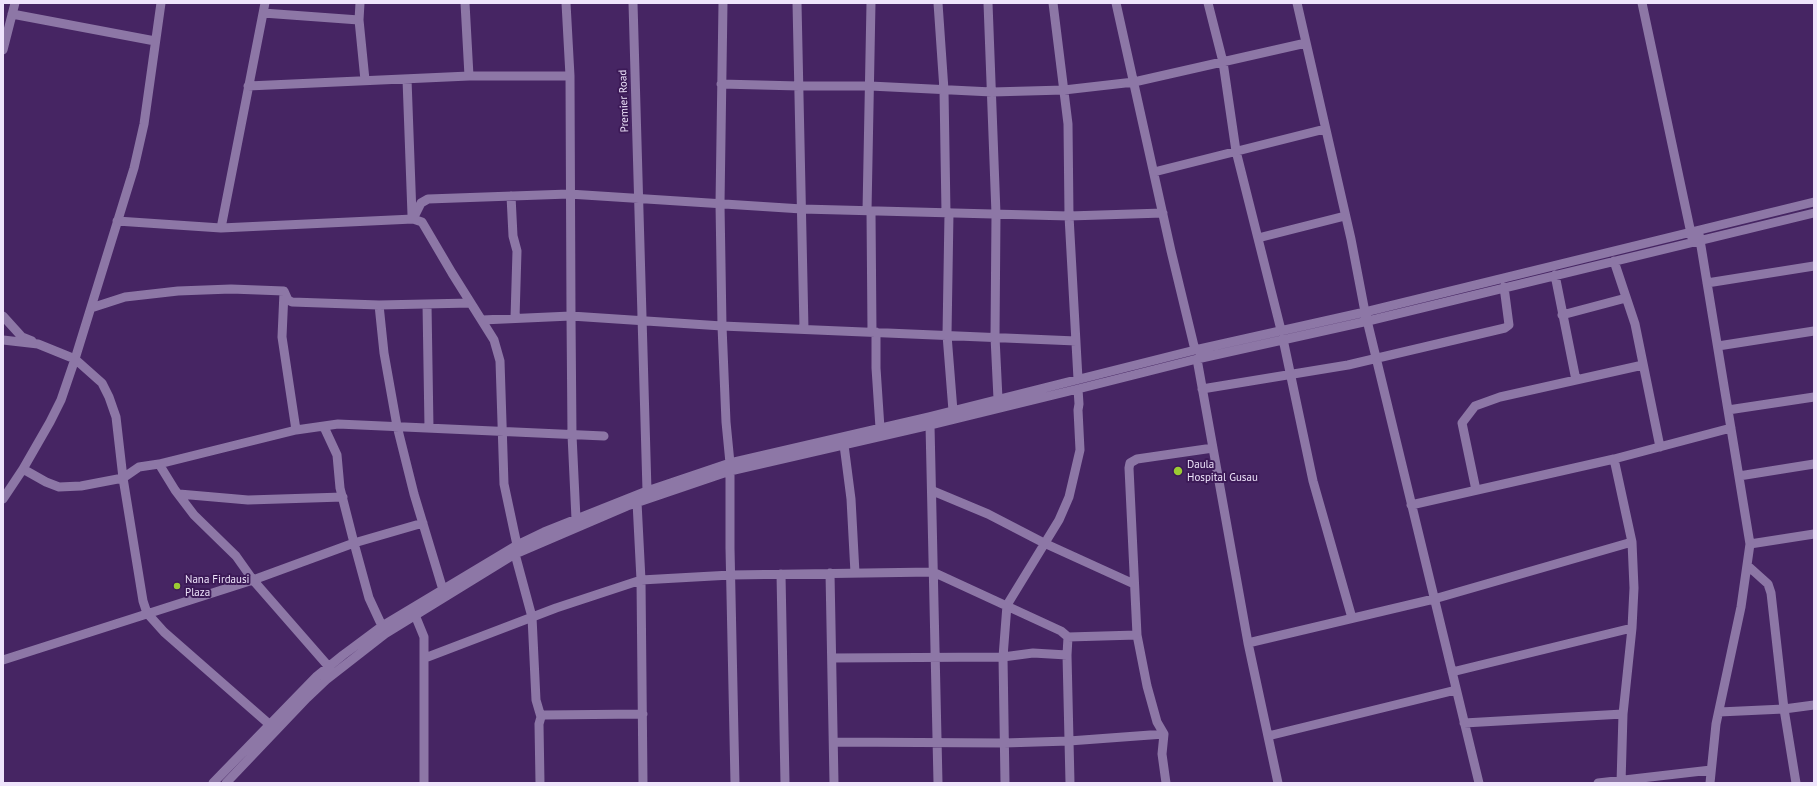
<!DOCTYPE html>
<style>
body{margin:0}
#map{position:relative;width:1817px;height:786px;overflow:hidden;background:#462563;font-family:"PT Sans",sans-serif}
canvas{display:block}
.frame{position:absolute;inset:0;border:4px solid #eee4fb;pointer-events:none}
</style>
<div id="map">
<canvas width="1817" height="786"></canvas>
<div class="frame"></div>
</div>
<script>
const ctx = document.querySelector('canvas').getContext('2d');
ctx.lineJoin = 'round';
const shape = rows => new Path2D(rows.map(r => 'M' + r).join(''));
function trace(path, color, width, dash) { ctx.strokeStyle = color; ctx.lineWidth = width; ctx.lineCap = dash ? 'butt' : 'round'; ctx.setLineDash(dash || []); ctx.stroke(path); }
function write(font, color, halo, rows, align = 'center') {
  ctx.font = font + ' "PT Sans",sans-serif'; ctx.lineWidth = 4; ctx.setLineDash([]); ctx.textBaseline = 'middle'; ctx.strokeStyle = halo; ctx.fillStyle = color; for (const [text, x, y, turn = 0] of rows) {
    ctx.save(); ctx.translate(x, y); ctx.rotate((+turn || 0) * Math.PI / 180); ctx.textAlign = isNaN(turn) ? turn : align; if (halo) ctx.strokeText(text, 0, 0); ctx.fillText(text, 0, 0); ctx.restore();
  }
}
trace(shape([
 [360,3,359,20,365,80],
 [465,3,469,76],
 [566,3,570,76,571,316,572,435,576,519],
 [633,3,647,491],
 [723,3,720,204,722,326,726,422,730,463,730,548,735,783],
 [797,3,804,329],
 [938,3,944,90,946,213],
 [988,3,996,214,995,337,998,399],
 [1053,3,1068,124,1069,216,1078,379],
 [1116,3,1171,251,1195,350],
 [1208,3,1223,62,1236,151,1281,330],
 [1297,3,1351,239,1365,312,1479,783],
 [1642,3,1692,238],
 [263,13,359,20],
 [12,14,155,41],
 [3,50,15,3],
 [407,79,412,215],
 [721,84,799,86,870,86,992,92,1064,90,1134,82,1306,43],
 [248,86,469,76,570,76],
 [1154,172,1325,129],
 [511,196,513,236,517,251,515,318],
 [867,211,871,3],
 [871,211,872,332],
 [949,213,947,335,953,411],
 [413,219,421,203,428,199,569,194,802,209,1069,216,1163,213],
 [117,221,221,228,413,219,422,222,452,273,494,340,500,361,504,484,517,545],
 [221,228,265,3],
 [1699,234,1750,544,1741,607,1716,724,1710,783],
 [1258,238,1345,216],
 [1614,261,1635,324,1660,447],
 [1555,275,1576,380],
 [1707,283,1814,266],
 [284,292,282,337,296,430],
 [427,304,429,428],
 [379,305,384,353,397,426,414,494,443,590],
 [91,308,125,297,178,291,231,289,284,291,288,300,292,302,379,305,471,303],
 [1562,315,1626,298],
 [3,316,22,337,32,341],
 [482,320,571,316,722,326,1076,341],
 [876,332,876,368,880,428],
 [1283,339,1313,481,1352,618],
 [3,340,38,344,75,359,102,383,109,397,116,417,123,478,143,601,147,613,164,632,269,724],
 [1718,346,1814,331],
 [1197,359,1248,643,1278,783],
 [1202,389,1348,365,1505,328,1509,325,1504,287],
 [1728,410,1814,397],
 [930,425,938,783],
 [324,427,337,455,340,488,354,543,369,598,382,626],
 [844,445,851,499,855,573],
 [1614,459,1632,542,1634,588,1632,628,1623,714,1621,783],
 [159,464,175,490,194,515,236,556,253,580,329,667],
 [23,469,46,482,59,487,81,486,123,478,139,467,159,464,296,430,338,424,604,436],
 [1739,476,1814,464],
 [1476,490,1462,423,1475,406,1500,397,1643,365],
 [933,491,988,514,1044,543,1134,584],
 [179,494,248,500,343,497],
 [3,499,23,469,50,422,61,400,75,359,134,168,144,124,161,3],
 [637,502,641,580,643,783],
 [1411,505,1614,459,1731,428],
 [1750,544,1814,534],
 [515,554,532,617,536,700,541,717],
 [1748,566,1768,584,1771,593,1784,709,1796,783],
 [830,573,834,783],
 [781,574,785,783],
 [415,615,424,637,424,783],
 [1068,637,1067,655,1070,783],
 [1248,643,1434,599,1632,542],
 [425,658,556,608,641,580,731,575,933,572,1061,631,1068,637,1137,635],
 [832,658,1003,657,1033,653,1067,655],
 [3,660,253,580,354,543,423,523],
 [1452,672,1632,628],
 [1719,712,1784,709,1814,705],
 [1464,723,1623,714],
 [1268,736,1456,690],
 [834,742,1004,743,1069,741,1164,734],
 [213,783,317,676,343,655,382,626,517,545,544,532,647,491,730,463,929,417,1195,350,1365,312,1814,202],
 [226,783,307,698,326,680,385,634,515,554,627,506,730,471,930,425,1078,389,1197,359,1368,321,1814,213],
 [540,783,539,724,541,717,544,715,643,714],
 [1005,783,1003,657,1007,605,1059,520,1069,497,1080,450,1078,410,1079,404,1078,389],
 [1166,783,1162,754,1164,734,1157,722,1147,686,1137,635,1129,468,1130,463,1137,459,1213,448],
 [1598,783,1711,770]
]), '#8d77a6', 9);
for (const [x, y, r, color] of [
 [1178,471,5,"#9bcb33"],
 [177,586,4,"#9bcb33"]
]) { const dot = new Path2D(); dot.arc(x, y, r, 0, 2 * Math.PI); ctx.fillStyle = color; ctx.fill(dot); trace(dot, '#3c1a57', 1.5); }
write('11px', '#eee4fb', '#3c1a57', [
 ["Premier Road",624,101,-92]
]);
write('11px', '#eee4fb', '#3c1a57', [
 ["Daula",1187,465],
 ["Hospital Gusau",1187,478],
 ["Nana Firdausi",185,580],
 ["Plaza",185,593]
], 'left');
</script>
